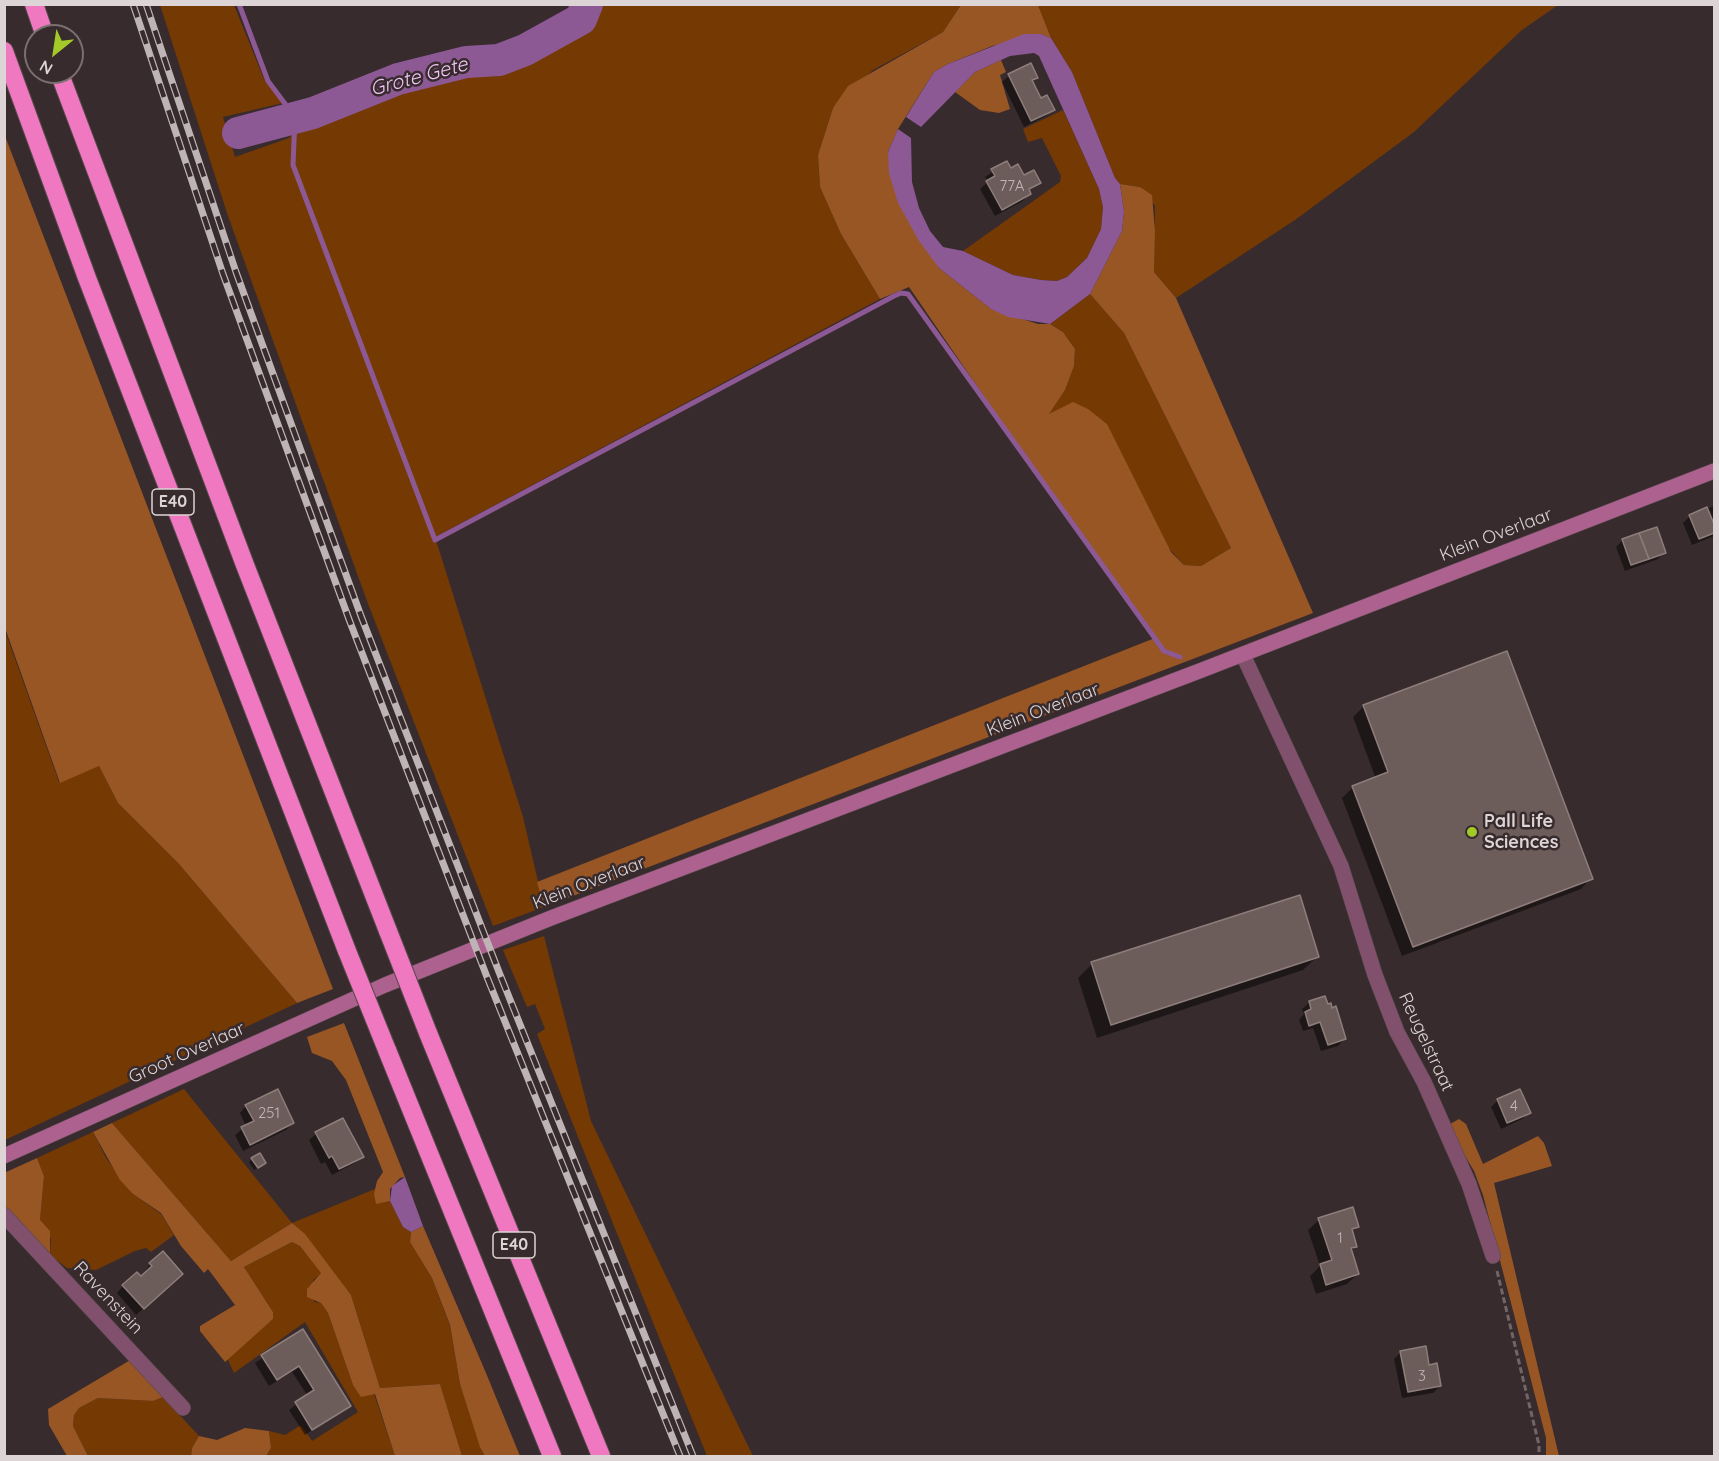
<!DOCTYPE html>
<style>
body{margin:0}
#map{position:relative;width:1719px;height:1461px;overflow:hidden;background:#382b2d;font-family:Quicksand,sans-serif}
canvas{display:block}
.frame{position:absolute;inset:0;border:6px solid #ddd4d5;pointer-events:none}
.north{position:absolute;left:24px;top:24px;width:60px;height:60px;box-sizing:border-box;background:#382b2d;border:2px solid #7a6f70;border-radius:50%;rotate:210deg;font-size:16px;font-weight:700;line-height:24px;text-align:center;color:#ddd4d5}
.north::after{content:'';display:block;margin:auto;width:21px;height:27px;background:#a2c928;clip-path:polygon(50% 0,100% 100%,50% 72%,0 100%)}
</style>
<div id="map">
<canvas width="1719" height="1461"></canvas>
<div class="frame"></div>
<div class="north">N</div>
</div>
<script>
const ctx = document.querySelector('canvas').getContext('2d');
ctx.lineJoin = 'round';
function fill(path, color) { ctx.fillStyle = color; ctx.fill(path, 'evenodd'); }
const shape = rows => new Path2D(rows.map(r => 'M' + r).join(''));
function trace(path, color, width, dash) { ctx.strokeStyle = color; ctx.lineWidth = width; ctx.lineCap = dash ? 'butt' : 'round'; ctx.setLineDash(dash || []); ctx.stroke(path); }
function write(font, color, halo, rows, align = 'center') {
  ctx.font = font + ' Quicksand,sans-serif'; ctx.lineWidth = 5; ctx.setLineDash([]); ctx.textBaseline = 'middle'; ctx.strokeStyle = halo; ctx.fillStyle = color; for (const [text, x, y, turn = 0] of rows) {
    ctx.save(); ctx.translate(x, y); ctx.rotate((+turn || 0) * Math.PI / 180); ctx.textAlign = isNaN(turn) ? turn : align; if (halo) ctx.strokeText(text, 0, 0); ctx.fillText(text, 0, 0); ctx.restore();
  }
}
fill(shape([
 [160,5,234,5,264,79,283,103,223,117,235,157,289,138,298,127,310,121,415,80,503,68,531,56,574,31,587,20,596,5,961,5,943,32,873,70,833,108,818,155,820,187,841,234,880,299,435,537,523,817,544,907,493,926,367,601,228,216],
 [1038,5,1558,5,1522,30,1414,132,1295,220,1176,298,1154,272,1155,206,1140,187,1120,184,1115,178,1072,72,1051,38],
 [1063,110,1099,189,1103,207,1101,229,1087,258,1067,277,1057,281,1041,280,1013,275,963,251,1060,182,1061,176,1042,138,1028,142,1023,129],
 [1090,294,1124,333,1231,548,1201,566,1184,565,1048,415,1065,390,1074,366,1075,349,1063,332,1050,324],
 [4,628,59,782,99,766,118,803,179,864,297,1003,5,1140],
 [544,936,591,1121,753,1456,707,1456,576,1132,537,1034,545,1029,535,1004,527,1007,503,950],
 [184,1089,292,1223,375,1189,376,1203,390,1201,403,1227,411,1232,410,1242,432,1278,450,1326,460,1384,485,1456,462,1456,440,1384,380,1388,351,1295,292,1223,231,1261,112,1123],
 [93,1132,106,1158,133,1194,161,1214,174,1235,151,1252,146,1248,135,1251,96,1270,67,1268,50,1255,51,1239,40,1220,44,1176,37,1158],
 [292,1242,300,1246,322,1273,313,1280,314,1302,321,1303,328,1313,353,1385,374,1394,395,1456,266,1456,271,1448,269,1431,285,1435,301,1425,312,1441,358,1412,305,1322,234,1373,227,1358,273,1319,273,1312,244,1267],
 [163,1397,199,1436,192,1448,191,1456,88,1456,73,1426,74,1414,79,1408,98,1398,153,1401]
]), '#753904');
fill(shape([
 [961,5,1038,5,1051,38,1041,34,992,46,948,64,934,72,898,129,888,152,939,268,991,309,1038,324,1050,324,1063,332,1075,349,1074,366,1065,390,1049,414,1073,402,1088,409,1107,424,1171,552,1184,565,1201,566,1231,548,1124,333,1090,294,1122,231,1124,212,1120,184,1140,187,1152,195,1155,231,1154,272,1176,298,1313,613,544,907,537,882,1155,638,1014,440,909,287,880,299,841,234,820,187,818,155,833,108,848,86,943,32],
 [1001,60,1006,72,1000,75,1010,109,999,113,980,110,955,92,975,72],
 [5,136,333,989,297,1003,179,864,118,803,99,766,60,783,5,628],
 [344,1023,405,1177,400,1178,390,1189,390,1201,376,1204,374,1194,377,1181,383,1172,346,1080,332,1061,312,1053,307,1037],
 [1459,1119,1466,1124,1483,1164,1538,1136,1544,1143,1552,1166,1494,1183,1559,1456,1546,1456,1546,1438,1483,1195,1474,1171,1455,1139,1450,1124],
 [112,1123,231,1261,292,1223,305,1234,351,1295,380,1388,440,1384,462,1456,395,1456,375,1394,361,1397,353,1385,328,1313,321,1303,307,1297,307,1289,321,1273,300,1246,292,1242,244,1267,273,1312,273,1319,225,1362,200,1331,200,1326,235,1305,208,1269,204,1273,181,1246,161,1213,133,1194,120,1180,93,1132],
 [37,1158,44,1176,40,1220,50,1231,50,1255,5,1208,4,1173],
 [423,1226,486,1373,520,1456,485,1456,480,1447,460,1384,450,1325,432,1278,410,1242,411,1232],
 [132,1359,163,1397,153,1401,98,1398,79,1408,74,1415,73,1426,88,1456,67,1456,49,1425,48,1409],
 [245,1428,269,1431,271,1448,266,1456,191,1456,192,1448,199,1436,217,1440]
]), '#985625');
fill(shape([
 [1024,34,1041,34,1051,38,1072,72,1115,178,1120,184,1124,212,1122,231,1090,294,1050,324,1008,317,991,309,939,268,919,241,898,203,889,173,888,152,898,129,911,138,912,182,919,208,930,231,943,247,963,251,1013,275,1041,280,1057,281,1067,277,1087,258,1101,229,1103,207,1099,189,1039,56,1034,53,1010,56,975,72,921,127,906,117,934,72,948,64],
 [405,1177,423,1226,411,1232,403,1227,390,1201,392,1186]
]), '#8c5995');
fill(shape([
 [1030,65,1036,77,1031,82,1040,100,1053,110,1046,116,1024,127,1002,82,1009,76],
 [1006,163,1011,170,1039,182,1028,191,1029,194,1023,201,995,216,980,189,988,182,985,177],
 [1714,506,1714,536,1692,545,1683,523,1690,516],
 [1623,540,1664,552,1658,559,1625,571,1616,547],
 [1506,653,1591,878,1581,889,1402,956,1342,798,1353,787,1376,779,1353,717,1363,707],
 [1318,956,1303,970,1097,1038,1078,978,1092,964],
 [1324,997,1344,1039,1338,1046,1321,1051,1313,1028,1303,1031,1299,1020,1304,1014,1302,1009,1309,1003],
 [1498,1100,1529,1113,1522,1119,1501,1129,1491,1107],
 [246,1106,293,1123,286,1130,243,1151,235,1135,246,1126,240,1113],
 [316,1134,362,1156,355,1163,332,1175,325,1162,321,1164,309,1140],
 [252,1159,261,1166,254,1170,249,1162],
 [1319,1220,1357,1226,1351,1232,1356,1246,1351,1251,1358,1274,1347,1284,1316,1294,1310,1276,1320,1266,1308,1230],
 [150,1264,175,1280,136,1315,117,1293,123,1286,141,1278],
 [302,1331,349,1405,305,1435,289,1410,308,1396,292,1372,269,1386,255,1363],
 [1401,1352,1428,1367,1440,1386,1433,1393,1402,1398,1394,1359]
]), '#0007');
trace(shape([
 [239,4,268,81,295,117,293,165,435,540,894,296,901,293,908,294,1164,651,1180,657]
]), '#8c5995', 5);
trace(shape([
 [238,133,313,113,398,79,466,62,499,60,525,50,581,19,587,4]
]), '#8c5995', 32);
const building = shape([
 [1031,63,1038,78,1032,80,1041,98,1047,95,1055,110,1031,121,1008,74,1031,63],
 [1007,161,1011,168,1018,164,1024,175,1034,170,1041,183,1029,189,1031,194,1002,210,986,181,995,176,991,169,1007,161],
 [1707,507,1714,524,1714,533,1699,539,1689,515,1707,507],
 [1657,527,1666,553,1649,559,1639,533,1657,527],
 [1639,533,1649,559,1631,565,1622,539,1639,533],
 [1507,651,1593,879,1413,947,1352,786,1388,772,1363,705,1507,651],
 [1300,895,1319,957,1111,1025,1091,962,1300,895],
 [1325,996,1328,1004,1331,1003,1332,1008,1336,1006,1346,1039,1328,1045,1320,1022,1309,1026,1305,1012,1311,1009,1309,1001,1325,996],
 [278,1089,294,1123,250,1145,241,1127,254,1121,245,1105,278,1089],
 [1520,1089,1531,1113,1507,1123,1497,1099,1520,1089],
 [343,1118,364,1157,339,1169,332,1156,329,1158,315,1132,343,1118],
 [260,1153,266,1163,258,1168,251,1158,260,1153],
 [1353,1207,1359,1227,1352,1229,1357,1247,1351,1248,1359,1274,1326,1285,1320,1264,1332,1260,1318,1218,1353,1207],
 [163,1251,183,1274,144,1309,122,1285,137,1272,141,1276,152,1266,149,1263,163,1251],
 [303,1329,351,1406,312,1430,295,1402,314,1390,299,1366,277,1380,261,1355,303,1329],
 [1426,1346,1429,1365,1437,1363,1441,1386,1408,1392,1400,1351,1426,1346]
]);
fill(building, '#6c5d5a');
trace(building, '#8e7e7b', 1.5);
const minor = shape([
 [1243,655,1341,866,1375,975,1397,1032,1424,1082,1469,1184,1493,1256],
 [4,1215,183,1408]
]);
const secondary = shape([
 [4,1156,385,985,551,918,1202,670,1714,471]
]);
const motorway = shape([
 [34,4,45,36],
 [4,51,87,278,347,951],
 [59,72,245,565,388,931],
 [428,1033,601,1456],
 [387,1050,552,1456]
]);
trace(minor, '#56494b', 16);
trace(secondary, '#56494b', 16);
trace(motorway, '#56494b', 20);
trace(shape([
 [1497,1271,1539,1445,1539,1456]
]), '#716667', 3, [6, 3]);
trace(minor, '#81506c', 15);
trace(secondary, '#ad618f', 15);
trace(motorway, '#ef78c1', 18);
const rail = shape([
 [133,4,223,274,350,622,487,977,680,1456],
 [146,4,236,272,361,616,499,972,693,1456]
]);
trace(rail, '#beb4b5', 7);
trace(rail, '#382b2d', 4.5, [14]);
const motorwayBridge = shape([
 [388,931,428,1033],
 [347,951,387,1050]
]);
trace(motorwayBridge, '#56494b', 20, []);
trace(motorwayBridge, '#ef78c1', 18);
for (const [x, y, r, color] of [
 [1472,832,6,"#a2c928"]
]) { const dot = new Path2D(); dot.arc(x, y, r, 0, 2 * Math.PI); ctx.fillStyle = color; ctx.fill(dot); trace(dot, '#382b2d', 2); }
write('15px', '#c1b6b6', null, [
 ["77A",1012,186],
 ["4",1514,1106],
 ["251",269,1113],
 ["1",1340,1238],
 ["3",1422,1376]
]);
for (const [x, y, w] of [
 [173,502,42],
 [514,1245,42]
]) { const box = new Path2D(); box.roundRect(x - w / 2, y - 13, w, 26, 4.5); ctx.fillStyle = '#382b2d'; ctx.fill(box); trace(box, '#ddd4d5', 1.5); }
write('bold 16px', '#ddd4d5', null, [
 ["E40",173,502],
 ["E40",514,1245]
]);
write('18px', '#ddd4d5', '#382b2d', [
 ["Klein Overlaar",1496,535,-21],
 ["Klein Overlaar",1043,710,-21],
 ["Klein Overlaar",589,883,-21],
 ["Reugelstraat",1426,1042,65],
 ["Groot Overlaar",187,1053,-24],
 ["Ravenstein",108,1298,47]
]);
write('bold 18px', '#ddd4d5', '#382b2d', [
 ["Pall Life",1484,822],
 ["Sciences",1484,843]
], 'left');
write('italic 20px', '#f0c5f7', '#382b2d', [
 ["Grote Gete",419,77,-15]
]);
</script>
